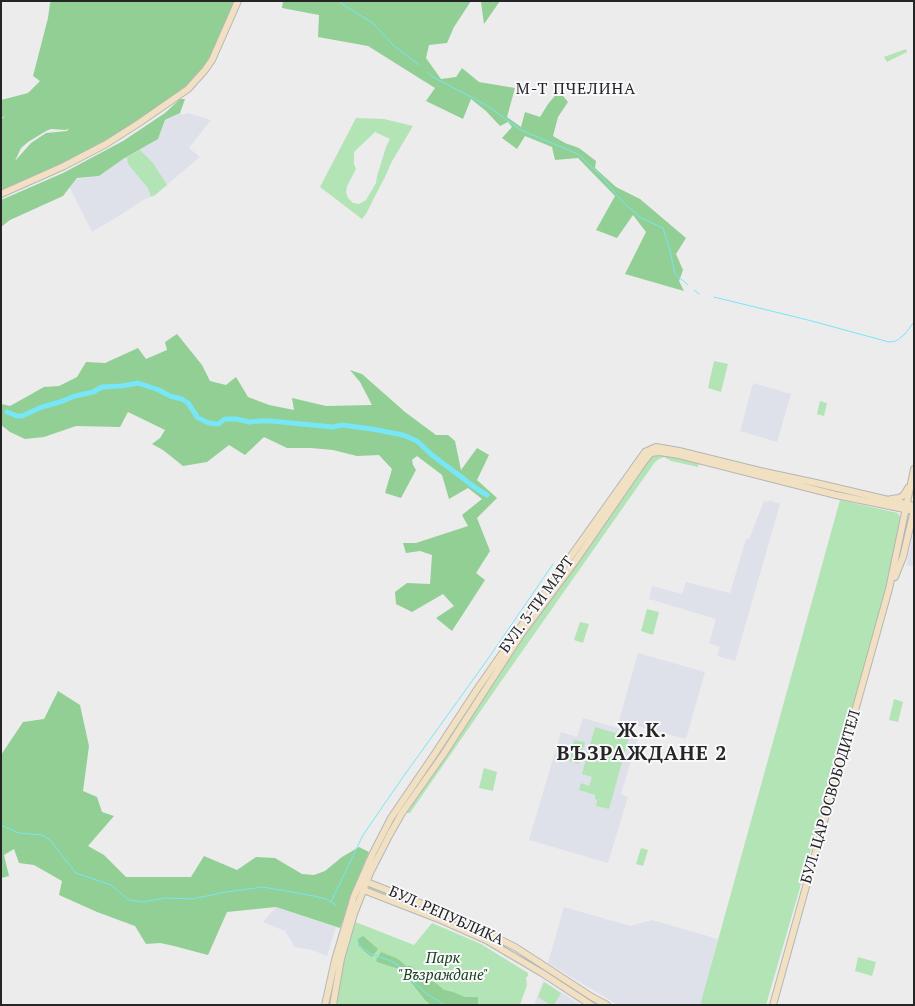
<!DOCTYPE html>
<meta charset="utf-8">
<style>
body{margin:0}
#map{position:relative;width:915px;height:1006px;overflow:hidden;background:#ececed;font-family:"PT Serif",serif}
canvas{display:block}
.frame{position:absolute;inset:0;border:2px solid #252526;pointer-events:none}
</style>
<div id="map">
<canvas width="915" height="1006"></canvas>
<div class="frame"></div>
</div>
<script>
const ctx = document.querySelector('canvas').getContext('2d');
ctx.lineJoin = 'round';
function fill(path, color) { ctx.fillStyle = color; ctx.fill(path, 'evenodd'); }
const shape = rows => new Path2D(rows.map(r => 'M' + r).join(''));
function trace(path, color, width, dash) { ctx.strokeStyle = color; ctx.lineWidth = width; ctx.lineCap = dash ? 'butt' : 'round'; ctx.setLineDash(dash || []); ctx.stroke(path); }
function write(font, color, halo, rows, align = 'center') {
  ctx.font = font + ' "PT Serif",serif'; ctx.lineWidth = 4; ctx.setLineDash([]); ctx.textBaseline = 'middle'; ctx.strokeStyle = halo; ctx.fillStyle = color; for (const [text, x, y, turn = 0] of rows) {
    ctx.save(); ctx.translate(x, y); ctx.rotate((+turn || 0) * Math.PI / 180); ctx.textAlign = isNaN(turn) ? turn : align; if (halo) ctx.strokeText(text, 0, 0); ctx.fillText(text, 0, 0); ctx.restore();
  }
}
fill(shape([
 [180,113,182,115,188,113,211,120,189,148,200,157,155,195,143,200,122,214,92,232,70,188,77,179,99,176,123,159,158,139,165,121],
 [753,383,791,394,777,442,740,431],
 [769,500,780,504,735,661,717,656,720,647,709,643,716,619,649,599,652,586,682,594,686,582,730,593,746,539,749,539,764,501,769,502],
 [914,531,914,567,906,565],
 [638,653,705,672,686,739,619,721],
 [583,718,639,734,621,794,628,797,608,863,529,840,561,732,577,737],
 [276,907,336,927,327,956,312,950,295,947,285,931,263,922],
 [564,907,630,926,652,920,718,939,700,1005,618,1005,548,963],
 [543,981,581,1005,534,1005]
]), '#dfe1ea');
fill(shape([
 [906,49,907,52,887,62,884,57],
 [356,118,384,119,413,126,391,163,385,177,375,196,366,214,362,219,320,187],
 [375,132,390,139,386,147,377,176,376,183,366,200,359,204,353,203,348,198,346,192,347,186,356,169,354,164,354,152],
 [140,150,153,163,167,185,155,195,151,197,148,188,128,164,127,157],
 [714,361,728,364,721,392,708,388],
 [820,401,827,403,824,416,817,414],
 [651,453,700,460,698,467,671,461,664,457,659,459,655,462,502,680,410,813,402,813,522,633],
 [840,500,898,513,901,519,888,584,766,1005,700,1005],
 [647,609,659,612,653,635,641,631],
 [580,622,589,624,583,643,574,640],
 [894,699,903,702,898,722,889,720],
 [595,727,629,737,609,809,596,806,597,800,595,799,595,795,579,790,581,783,589,786,592,777,582,774],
 [574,740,585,742,579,764,569,761],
 [484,768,497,772,493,791,479,788],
 [641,848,648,850,643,866,636,864],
 [371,883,460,920,441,920,367,891],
 [353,921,414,945,432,923,481,944,528,973,528,976,526,977,527,985,520,1005,339,1005,338,1003,337,1005,335,1005,341,969],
 [858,957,876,962,872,976,855,971],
 [544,982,561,993,554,1005,550,1005,538,997]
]), '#b3e4b5');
fill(shape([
 [53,1,235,1,207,63,185,87,127,128,67,162,1,192,1,119,6,116,1,118,1,100,28,93,40,81,33,76,48,18,50,3],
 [69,128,67,131,46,133,31,143,15,161,21,148,28,142,46,131,51,129,66,130],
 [283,1,471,1,454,27,447,43,429,45,426,58,441,79,456,77,462,68,479,82,515,88,507,117,521,127,525,112,540,117,548,104,559,91,568,102,558,117,553,136,565,143,579,148,596,161,595,168,616,187,640,199,686,238,676,254,683,270,679,281,684,291,625,274,646,232,633,215,617,238,596,230,615,196,578,158,555,160,552,147,525,136,517,149,502,138,512,127,508,122,500,126,486,111,471,99,463,119,426,101,435,88,368,46,318,37,319,15,282,8],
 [475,1,500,1,484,24,481,2],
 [180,99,185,99,180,113,165,120,158,139,123,159,99,176,77,178,63,196,10,220,1,227,1,200,63,173,123,141,165,113],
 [177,334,202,365,210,381,226,385,236,377,248,397,269,405,294,410,292,398,326,406,372,405,360,382,350,370,362,374,405,412,436,435,448,435,455,441,461,470,477,448,489,455,477,480,497,498,477,518,490,551,476,573,485,580,452,631,436,618,454,606,443,594,412,612,396,604,395,592,407,583,430,584,432,555,420,551,406,553,403,543,416,543,468,526,462,515,482,499,468,488,449,499,442,475,417,456,412,460,413,465,416,470,401,498,385,493,392,469,379,455,357,456,333,450,311,448,287,448,264,437,245,455,229,445,207,462,183,466,163,450,152,444,160,438,165,430,128,412,120,427,76,426,44,437,25,439,10,432,1,425,1,404,10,406,44,387,59,386,77,377,86,362,105,363,138,348,146,359,167,350,165,342],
 [58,691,80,705,89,746,83,791,97,797,102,812,114,816,88,846,104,855,126,877,191,877,204,856,237,870,256,857,275,858,302,874,314,875,325,871,342,857,359,847,369,852,355,886,340,928,276,907,227,912,208,955,174,946,160,943,146,944,135,926,97,912,59,895,62,881,34,865,19,863,14,849,4,855,9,876,1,878,1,755,23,722,44,719],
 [363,936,378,949,372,957,364,951,358,945,358,939],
 [381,952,398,959,406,966,411,966,420,974,437,984,444,990,453,992,465,997,478,997,478,1005,431,1005,425,1000,404,973,396,968,377,962,376,960]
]), '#91cf94');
trace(shape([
 [340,1,342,4,374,24,393,45,419,65],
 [427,72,433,77,486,105,521,130,578,154,601,176,622,201,641,218,663,228,670,250,675,274,688,285],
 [694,290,699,294],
 [714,297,808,320,889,342,896,341,905,334,914,322],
 [1,825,19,833,42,835,50,840,68,863,76,873,111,885,129,900,143,902,165,898,192,899,226,892,263,887,314,896,326,899,336,905],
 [331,902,363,835,403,777,490,656,553,564],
 [357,940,361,947,371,954,391,961,398,965,412,981,427,994,445,1005]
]), '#77e6f6', 1);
trace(shape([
 [7,412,17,416,22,416,42,407,60,402,75,396,93,392,102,387,122,386,138,383,159,390,170,396,182,399,188,403,198,418,209,423,218,424,225,419,237,419,249,422,260,421,271,421,333,427,342,425,372,429,403,435,417,441,432,455,477,489,487,495]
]), '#77e6f6', 5);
const secondary = shape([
 [1,194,64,166,106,144,139,123,188,89,205,70,212,60,238,1],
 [891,499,899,498,904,495,908,488],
 [895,577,903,557,914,510],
 [364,881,443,912,489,934,515,947,592,997,607,1005],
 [361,889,441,920,486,940,542,973,591,1005],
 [325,1005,335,960,354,896,373,853,391,818,436,752,478,688,524,622,645,452,656,447,679,451,760,471,816,483,914,506],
 [333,1005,341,959,354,914,370,873,390,834,402,813,443,755,522,633,574,563,643,463,651,453,660,452,679,455,836,495,914,511],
 [773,1005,889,589,914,469]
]);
trace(secondary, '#b5b6b7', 8);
trace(secondary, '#f1e0c1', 6);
write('15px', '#252526', '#f9f9fb', [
 ["БУЛ. 3-ТИ МАРТ",537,605,-54],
 ["БУЛ. ЦАР ОСВОБОДИТЕЛ",831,797,-74],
 ["БУЛ. РЕПУБЛИКА",446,916,24]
]);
write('italic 15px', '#17421c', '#f9f9fb', [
 ["Парк",443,959],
 ["\"Възраждане\"",443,976]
]);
ctx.letterSpacing = '1px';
write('16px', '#252526', '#f9f9fb', [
 ["М-Т ПЧЕЛИНА",576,89]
]);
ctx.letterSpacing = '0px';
ctx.letterSpacing = '1px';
write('bold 20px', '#252526', '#f9f9fb', [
 ["Ж.К.",642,731],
 ["ВЪЗРАЖДАНЕ 2",642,754]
]);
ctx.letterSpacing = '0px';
</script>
